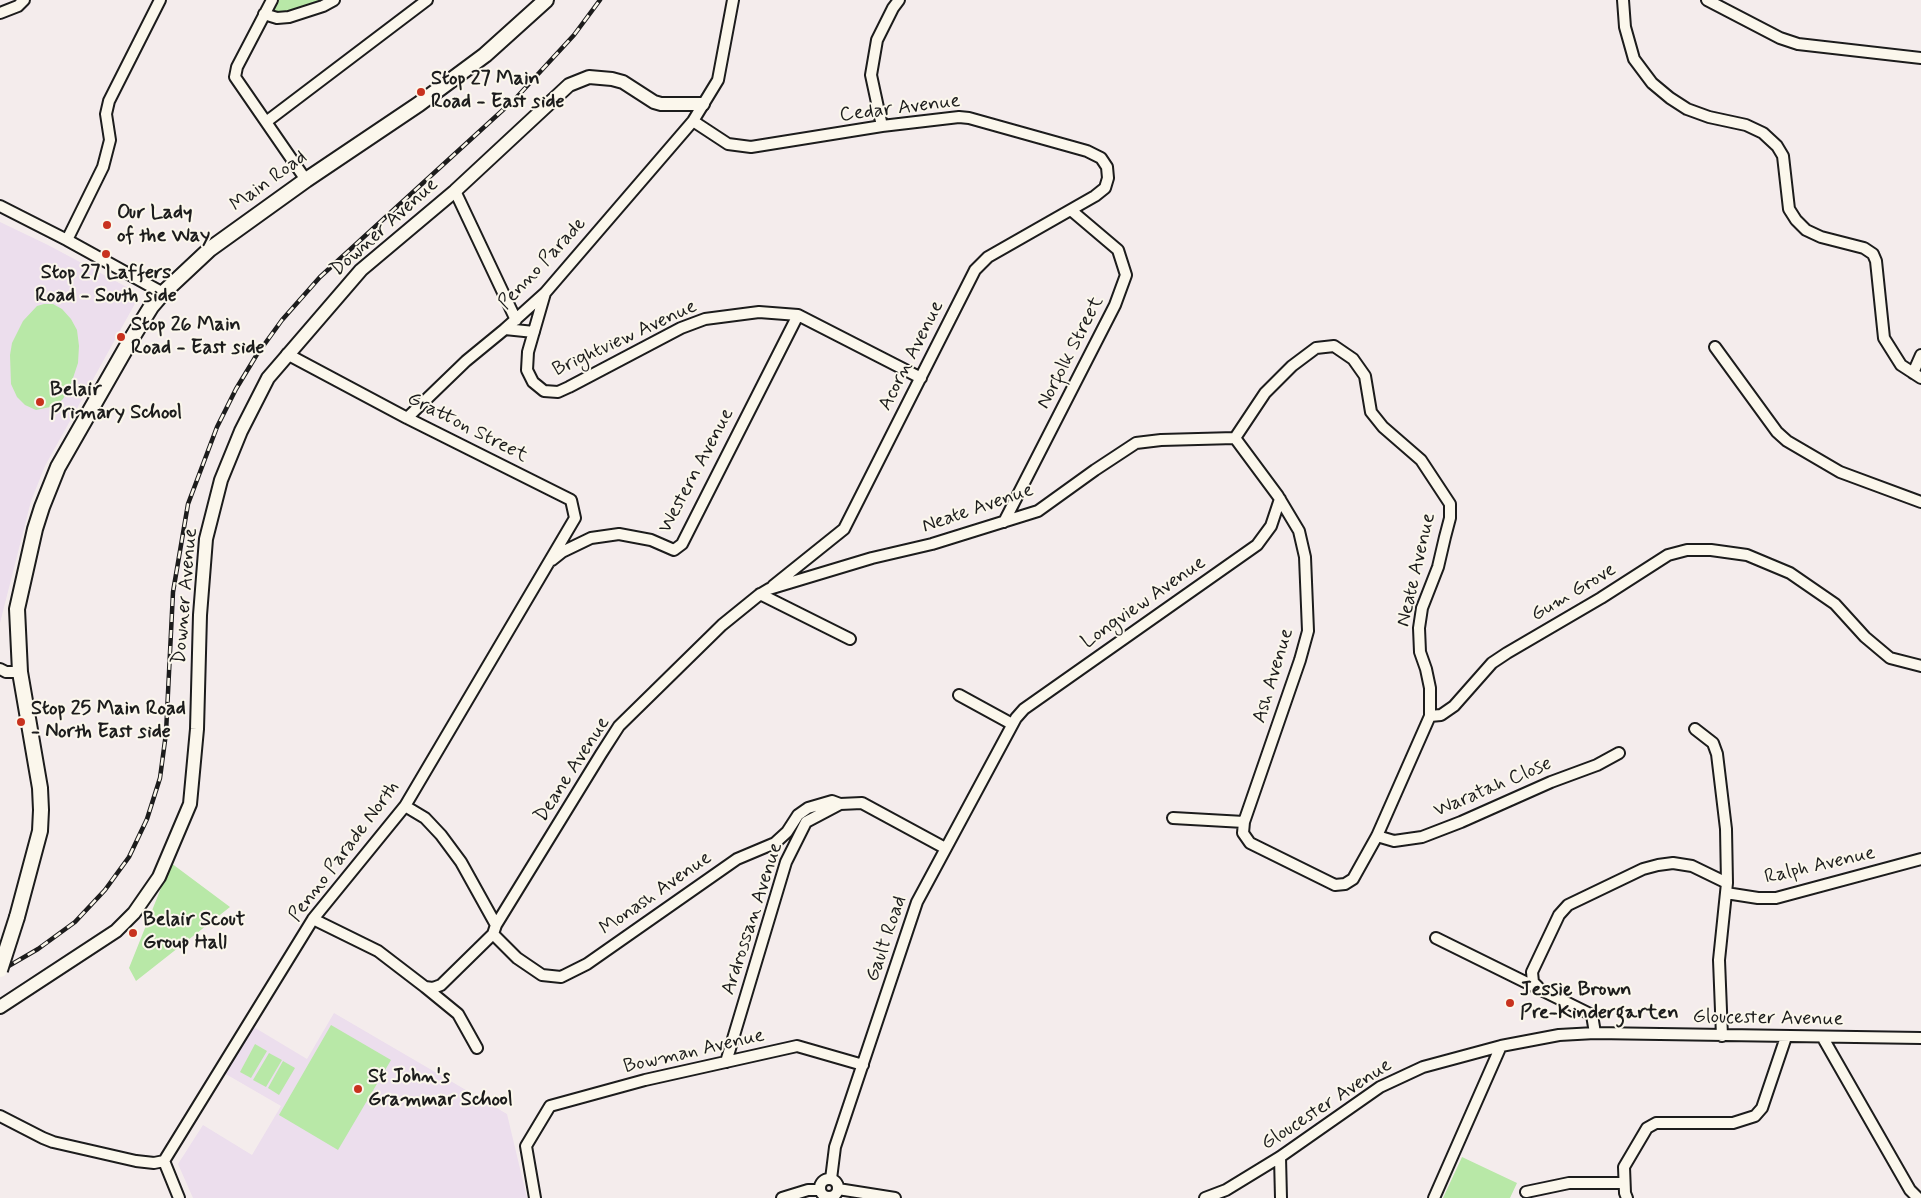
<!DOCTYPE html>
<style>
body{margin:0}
canvas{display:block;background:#f4ecec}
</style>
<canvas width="1921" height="1198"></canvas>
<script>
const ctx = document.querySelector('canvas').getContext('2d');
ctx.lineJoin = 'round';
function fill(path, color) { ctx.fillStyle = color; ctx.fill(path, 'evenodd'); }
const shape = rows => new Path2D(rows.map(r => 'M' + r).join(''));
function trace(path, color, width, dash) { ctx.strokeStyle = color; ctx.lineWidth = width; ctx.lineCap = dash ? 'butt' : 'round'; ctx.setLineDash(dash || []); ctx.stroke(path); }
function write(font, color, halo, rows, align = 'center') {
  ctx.font = font + ' Mynerve,sans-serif'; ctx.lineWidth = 4; ctx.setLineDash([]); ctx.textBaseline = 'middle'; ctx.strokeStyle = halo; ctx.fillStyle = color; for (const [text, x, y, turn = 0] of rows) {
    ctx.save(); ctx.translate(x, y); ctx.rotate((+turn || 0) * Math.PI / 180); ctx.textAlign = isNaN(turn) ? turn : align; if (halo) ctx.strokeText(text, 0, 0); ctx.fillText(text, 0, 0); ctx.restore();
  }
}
fill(shape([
 [0,222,48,245,136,292,137,300,45,466,31,501,0,623],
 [334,1013,507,1114,527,1198,193,1198,178,1164,203,1125,252,1155,281,1106,224,1073,252,1026,307,1059]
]), '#ecdeed');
fill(shape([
 [272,0,334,0,289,17,264,14],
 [44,304,53,304,62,309,71,319,77,330,79,346,78,363,70,387,63,399,55,406,36,410,25,405,17,397,11,384,10,355,12,343,23,321,37,306],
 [171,863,230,907,136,981,129,968],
 [331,1025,391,1060,338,1150,279,1115],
 [255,1044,267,1051,251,1078,240,1072],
 [269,1053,282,1060,266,1087,253,1080],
 [283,1061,295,1068,279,1095,268,1088],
 [1462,1157,1517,1183,1510,1198,1443,1198]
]), '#b8e8a7');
const minor = shape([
 [272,0,237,67,235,77,306,180],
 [1623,0,1625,27,1634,59,1652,83,1670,98,1687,109,1709,117,1746,125,1763,133,1777,146,1783,156,1789,209,1796,220,1806,230,1821,237,1864,248,1873,254,1876,261,1884,338,1901,365,1921,378],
 [1707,0,1780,38,1798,44,1921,58],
 [0,13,18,6,24,0],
 [264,14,277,18,289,17,323,6,334,0],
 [693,121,728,144,751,147,882,126,959,117,969,118,1087,151,1101,158,1107,167,1108,178,1105,188,1095,196,988,257,975,270,844,529,773,586],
 [266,122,427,0],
 [882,126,871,75,877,40,893,8,899,0],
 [455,191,516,320],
 [0,206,67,240,163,293],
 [67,240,103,167,110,140,106,114,109,101,160,0],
 [545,293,528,352,527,370,533,382,544,391,558,392,569,387,681,328,705,319,759,312,798,315,921,378],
 [505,329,534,332],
 [1715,347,1777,432,1787,441,1840,472,1921,502],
 [1913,373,1921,355],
 [407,418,466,361,505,329,545,293,693,121,718,80,733,0],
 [1004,522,1115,305,1126,275,1118,250,1072,211],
 [552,560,562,552,591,538,619,534,651,540,674,550,682,544,798,315],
 [760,594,850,639],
 [0,669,6,672,20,672],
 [959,695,1012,724],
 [1430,716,1441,715,1454,706,1492,663,1507,653,1601,598,1668,555,1687,550,1711,550,1747,555,1790,573,1835,604,1865,637,1890,658,1921,666],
 [1695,729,1713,743,1717,754,1726,829,1727,883,1719,960,1722,1036],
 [405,806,425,818,441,835,461,862,496,925],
 [1173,818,1244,822],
 [1377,836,1394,841,1422,837,1461,822,1551,782,1597,765,1619,753],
 [1726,893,1758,898,1776,898,1921,859],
 [313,919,378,951,425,987,433,988,441,985,493,934,496,925,601,754,619,726,722,625,759,595,769,589,872,558,932,544,1038,511,1095,470,1136,443,1161,440,1235,438,1265,393,1292,366,1316,348,1334,346,1353,359,1365,376,1371,412,1383,427,1421,460,1450,504,1450,518,1445,537,1438,567,1422,608,1419,628,1420,652,1426,669,1430,688,1430,716,1377,836,1353,879,1345,884,1335,885,1250,843,1243,833,1244,822,1300,660,1308,631,1305,557,1299,531,1278,496,1235,438],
 [493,934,517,958,542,975,561,977,587,964,737,859,775,843,787,832,798,815,808,808,832,801,840,804],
 [1436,938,1592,1015,1595,1033],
 [425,987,458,1014,477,1048],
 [1538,987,1533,982,1532,972,1559,915,1568,905,1643,869,1658,865,1673,863,1692,866,1727,883],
 [1823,1038,1910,1190,1918,1198],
 [726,1062,786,862,806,822,840,804,862,803,945,848],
 [0,1116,43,1138,53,1142,136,1161,154,1163,164,1161,179,1198],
 [1280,1157,1281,1198],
 [164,1161,313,919,405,806,575,518,571,500,407,418,287,354],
 '820 1188a9 9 0 1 1 18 0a9 9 0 1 1-18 0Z',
 [831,1179,835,1147,917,902,1016,718,1024,709,1257,545,1271,526,1280,499],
 [838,1189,895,1198],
 [1526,1192,1569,1183,1624,1183],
 [535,1198,526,1146,550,1106,645,1080,797,1046,863,1065],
 [782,1198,808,1190,819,1190],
 [1205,1198,1226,1190,1280,1157,1380,1087,1423,1067,1501,1046,1559,1035,1595,1033,1921,1038],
 [1434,1198,1501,1046],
 [1627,1198,1625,1193,1624,1167,1647,1128,1656,1123,1733,1123,1755,1116,1762,1108,1786,1037]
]);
const tertiary = shape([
 [0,1007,116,931,134,913,159,877,190,804,197,729,200,615,206,539,221,480,241,431,268,378,361,270,455,191,569,85,589,77,612,79,623,82,654,102,661,104,703,104]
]);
const secondary = shape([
 [17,917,40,831,41,810,40,788,20,672,17,609,35,529,42,507,58,467,130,341,151,307,163,293,210,249,306,180,419,104,485,55,546,0]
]);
trace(minor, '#1c1c1c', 14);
trace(tertiary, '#1c1c1c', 16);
trace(secondary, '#1c1c1c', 18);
trace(minor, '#fbf7ec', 10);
trace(tertiary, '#fbf7ec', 12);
trace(secondary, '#fbf7ec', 14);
const rail = shape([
 [0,971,38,949,75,922,105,890,129,857,147,819,160,778,166,733,173,592,188,504,217,427,236,389,256,356,282,320,320,277,516,98,574,35,600,0]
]);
trace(rail, '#1c1c1c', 4.5);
trace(rail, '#fbf7ec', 2.5, [8]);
const secondaryBridge = shape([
 [0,970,17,917]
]);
trace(secondaryBridge, '#1c1c1c', 18, []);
trace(secondaryBridge, '#fbf7ec', 14);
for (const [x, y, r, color] of [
 [421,92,5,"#c8321e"],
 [107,225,5,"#c8321e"],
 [106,254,5,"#c8321e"],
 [121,337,5,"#c8321e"],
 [40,402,5,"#c8321e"],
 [21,722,5,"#c8321e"],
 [133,933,5,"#c8321e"],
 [1510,1003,5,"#c8321e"],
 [358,1089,5,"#c8321e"]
]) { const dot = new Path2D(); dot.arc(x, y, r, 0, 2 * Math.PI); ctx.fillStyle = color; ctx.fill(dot); trace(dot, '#fbf7ec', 2); }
write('bold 20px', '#1c1c1c', '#fbf7ec', [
 ["Stop 27 Main",431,80],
 ["Road - East side",431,103],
 ["Our Lady",117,214],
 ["of the Way",117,237],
 ["Stop 27 Laffers",106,274,"center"],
 ["Road - South side",106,297,"center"],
 ["Stop 26 Main",131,326],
 ["Road - East side",131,349],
 ["Belair",50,391],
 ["Primary School",50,414],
 ["Stop 25 Main Road",31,710],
 ["- North East side",31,733],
 ["Belair Scout",143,921],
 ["Group Hall",143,944],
 ["Jessie Brown",1520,991],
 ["Pre-Kindergarten",1520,1014],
 ["St John's",368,1078],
 ["Grammar School",368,1101]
], 'left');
write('20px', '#1c1c1c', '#fbf7ec', [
 ["Cedar Avenue",900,109,-7],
 ["Main Road",269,182,-36],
 ["Downer Avenue",385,228,-42],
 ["Penno Parade",543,264,-47],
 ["Brightview Avenue",625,339,-25],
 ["Norfolk Street",1071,353,-63],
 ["Acorn Avenue",912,356,-63],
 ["Gratton Street",467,428,27],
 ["Western Avenue",697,471,-62],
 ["Neate Avenue",978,509,-19],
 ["Neate Avenue",1417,570,-77],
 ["Gum Grove",1574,593,-31],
 ["Downer Avenue",186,596,-85],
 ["Longview Avenue",1144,603,-35],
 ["Ash Avenue",1274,676,-73],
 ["Deane Avenue",573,770,-57],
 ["Waratah Close",1493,788,-23],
 ["Penno Parade North",345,852,-53],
 ["Ralph Avenue",1820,866,-13],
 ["Monash Avenue",656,894,-35],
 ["Ardrossan Avenue",753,919,-72],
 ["Gault Road",887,939,-71],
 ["Gloucester Avenue",1768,1019,1],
 ["Bowman Avenue",694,1052,-13],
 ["Gloucester Avenue",1327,1105,-33]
]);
</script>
